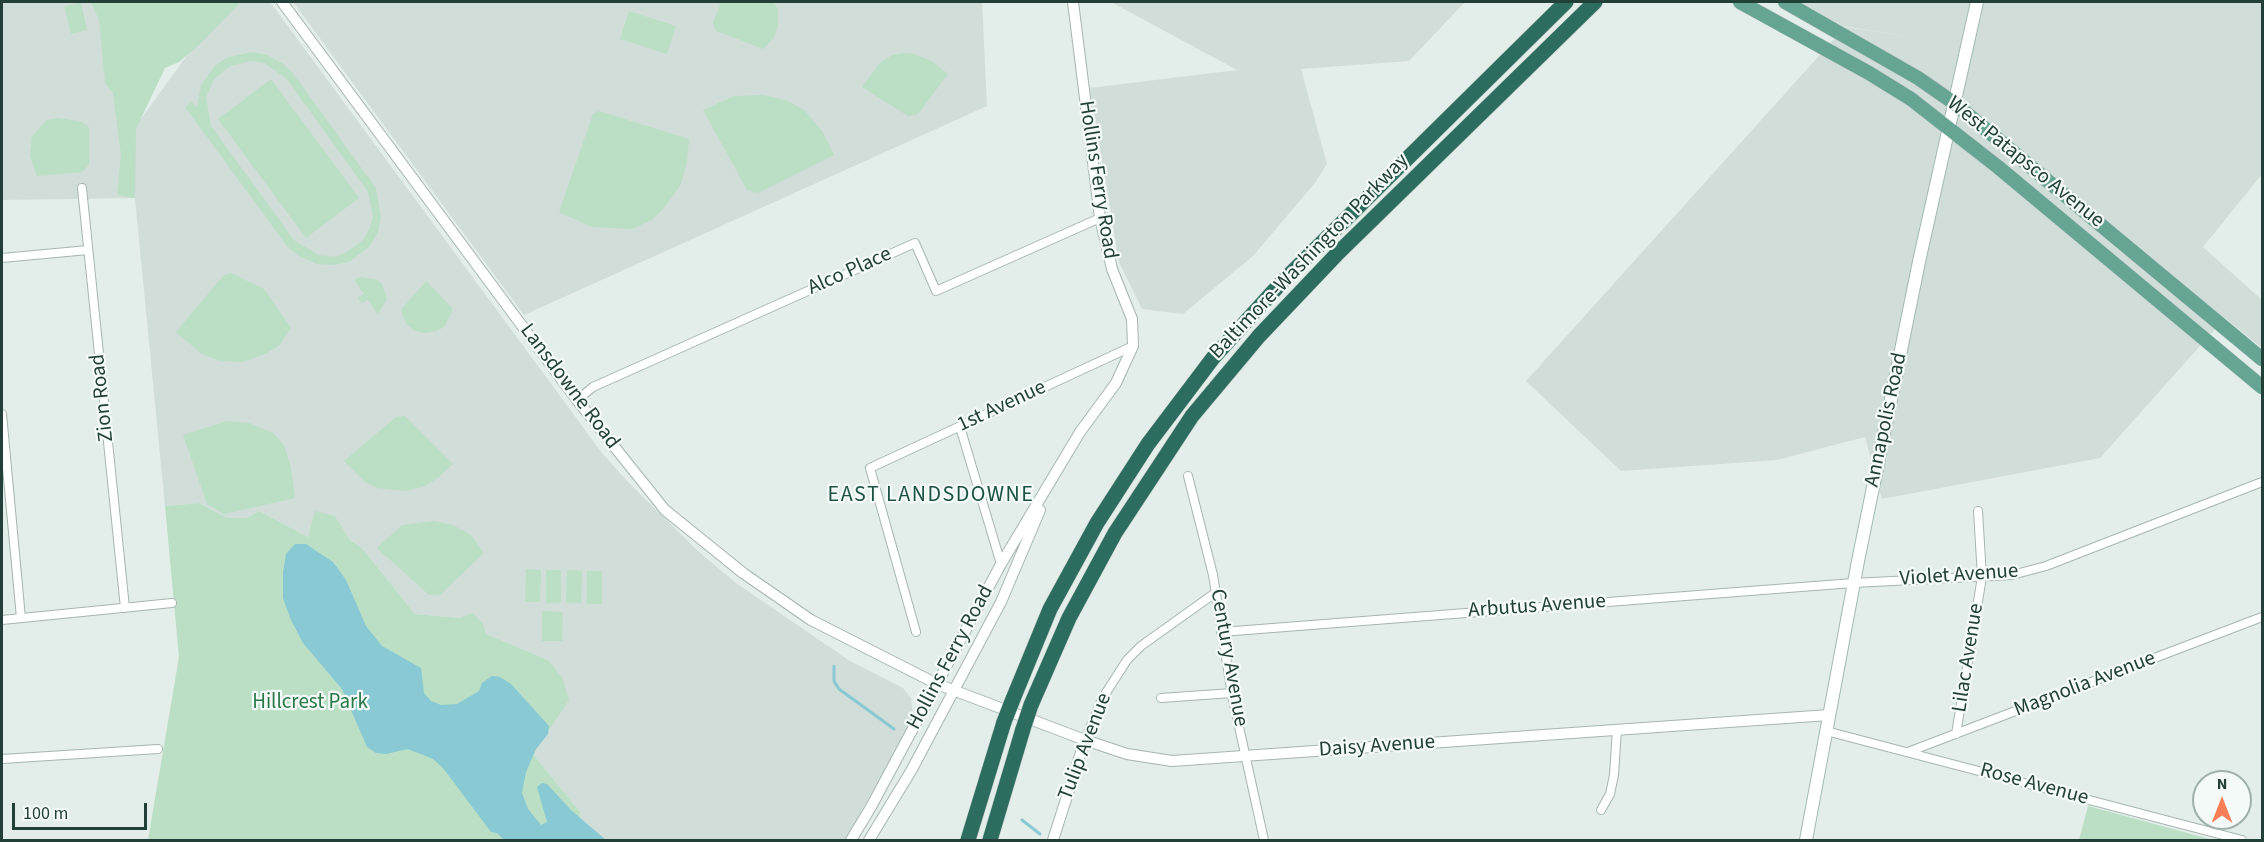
<!DOCTYPE html>
<style>
body{margin:0}
#map{position:relative;width:2264px;height:842px;overflow:hidden;background:#e3ede9;font-family:"Source Sans 3",sans-serif}
canvas{display:block}
.frame{position:absolute;inset:0;border:3px solid #224037;pointer-events:none}
.north{position:absolute;left:2192px;top:770px;width:60px;height:60px;box-sizing:border-box;background:#f4faf7;border:2px solid #a0b0aa;border-radius:50%;rotate:0deg;font-size:16px;font-weight:700;line-height:24px;text-align:center;color:#224037}
.north::after{content:'';display:block;margin:auto;width:21px;height:27px;background:#f77e57;clip-path:polygon(50% 0,100% 100%,50% 72%,0 100%)}
.scale{position:absolute;left:12px;top:803px;width:135px;height:27px;box-sizing:border-box;border:3px solid #224037;border-top:0;padding-left:8px;font-size:18px;line-height:21px;white-space:nowrap;color:#224037;-webkit-text-stroke:4px #f4faf7;paint-order:stroke}
</style>
<div id="map">
<canvas width="2264" height="842"></canvas>
<div class="frame"></div>
<div class="north">N</div>
<div class="scale">100 m</div>
</div>
<script>
const ctx = document.querySelector('canvas').getContext('2d');
ctx.lineJoin = 'round';
function fill(path, color) { ctx.fillStyle = color; ctx.fill(path, 'evenodd'); }
const shape = rows => new Path2D(rows.map(r => 'M' + r).join(''));
function trace(path, color, width, dash) { ctx.strokeStyle = color; ctx.lineWidth = width; ctx.lineCap = dash ? 'butt' : 'round'; ctx.setLineDash(dash || []); ctx.stroke(path); }
function write(font, color, halo, rows, align = 'center') {
  ctx.font = font + ' "Source Sans 3",sans-serif'; ctx.lineWidth = 4.5; ctx.setLineDash([]); ctx.textBaseline = 'middle'; ctx.strokeStyle = halo; ctx.fillStyle = color; for (const [text, x, y, turn = 0] of rows) {
    ctx.save(); ctx.translate(x, y); ctx.rotate((+turn || 0) * Math.PI / 180); ctx.textAlign = isNaN(turn) ? turn : align; if (halo) ctx.strokeText(text, 0, 0); ctx.fillText(text, 0, 0); ctx.restore();
  }
}
fill(shape([
 [2,2,125,2,132,131,226,2,270,2,602,453,628,482,699,552,736,583,850,661,903,688,911,698,913,718,846,840,582,840,580,812,533,754,548,660,485,634,483,623,461,618,415,614,362,548,350,540,335,516,308,537,259,511,247,518,227,518,199,503,165,506,135,198,2,200],
 [293,2,982,2,987,106,524,315],
 [1111,2,1465,2,1409,61,1301,69,1327,164,1314,184,1253,256,1183,314,1142,309,1119,262,1090,88,1237,70],
 [1800,2,2262,2,2262,174,2203,247,2262,300,2262,348,2225,318,2100,458,1882,499,1865,437,1777,460,1621,471,1526,381,1845,27,1920,38,1843,26]
]), '#d1ddd8');
fill(shape([
 [91,2,241,2,200,44,179,62,165,68,136,129,135,198,117,195,121,155,113,93,105,83,99,20],
 [721,2,774,2,778,10,778,27,773,39,763,49,716,31,713,23],
 [81,3,87,30,71,34,64,6],
 [629,11,676,26,667,54,620,39],
 [252,52,267,55,282,63,292,72,376,188,381,217,378,232,370,246,349,262,334,265,316,264,299,256,287,246,185,107,192,102,197,107,201,85,215,66,226,58],
 [252,61,264,63,286,78,368,192,373,216,370,228,363,240,345,253,334,257,318,255,294,240,211,126,206,97,214,79,230,66],
 [904,53,915,54,933,62,948,74,918,114,908,116,862,87,880,63,892,55],
 [271,79,359,198,306,238,218,119],
 [763,95,786,100,804,110,823,132,834,155,758,193,747,190,703,110,734,96],
 [599,111,689,139,687,163,681,184,665,207,653,219,633,229,592,227,559,212,593,114],
 [58,118,82,122,89,127,89,165,82,172,37,176,30,156,32,136,47,120],
 [231,273,264,289,291,328,280,345,267,353,243,362,219,361,202,354,176,332,224,275],
 [359,277,376,279,382,284,387,299,378,314,368,300,362,303,358,298,364,294,354,280],
 [426,281,453,309,445,326,437,331,424,333,415,331,406,324,401,310],
 [405,416,453,464,438,478,423,487,406,491,378,488,366,483,344,461,396,417],
 [227,421,249,423,273,433,284,445,291,468,295,498,224,514,207,504,183,435],
 [199,503,227,518,247,518,259,511,308,537,315,511,335,516,350,540,362,548,415,614,460,618,472,613,483,623,486,634,548,660,563,679,569,700,533,754,580,812,582,840,148,840,179,657,165,506],
 [434,521,453,525,471,535,484,553,440,595,429,595,377,548,402,525],
 [526,569,541,570,540,602,525,602],
 [546,570,561,570,561,603,546,603],
 [567,570,582,571,581,603,566,603],
 [587,571,602,571,602,604,587,604],
 [542,611,563,612,562,641,542,641],
 [2088,806,2213,840,2079,840]
]), '#bbdfc5');
fill(shape([
 [295,544,306,544,333,562,346,580,366,626,382,646,421,668,424,693,431,701,441,705,457,704,479,691,482,683,492,676,500,677,511,684,549,726,548,734,536,749,526,772,522,793,528,809,541,825,547,822,537,787,542,783,547,784,572,811,606,840,504,840,497,833,491,832,443,768,433,759,408,749,386,754,376,753,367,747,342,689,303,643,291,620,283,598,283,572,286,554]
]), '#89c9d4');
trace(shape([
 [834,666,834,681,839,689,894,729],
 [1022,820,1040,834]
]), '#89c9d4', 3);
const minor = shape([
 [82,188,125,608],
 [2,258,88,250],
 [577,400,593,387,915,243,936,291,1100,218],
 [2,414,21,618],
 [960,427,1001,564],
 [1188,476,1213,575,1232,695,1264,840],
 [2,620,172,603],
 [916,632,870,468,1133,346],
 [1221,632,1853,583,2012,575,2046,566,2262,482],
 [1161,698,1232,693],
 [1826,731,2242,840],
 [1956,734,1982,577,1978,511],
 [1085,740,1102,699,1127,660,1141,646,1215,593],
 [1908,752,2262,617],
 [2,759,158,749],
 [1601,810,1610,794,1614,775,1617,729]
]);
const tertiary = shape([
 [282,2,577,400,665,510,743,573,811,620,937,684,1085,740,1127,754,1172,761,1829,715],
 [851,840,871,807,1001,564,1080,432,1116,383,1133,346,1132,319,1112,269,1100,218,1073,2],
 [869,840,911,771,1001,602,1040,510],
 [1053,840,1085,740]
]);
const secondary = shape([
 [1806,840,1858,561,1920,257,1977,2]
]);
const primary = shape([
 [1740,2,1869,73,1911,99,1998,167,2262,387],
 [1785,2,1918,78,1954,103,2262,359]
]);
const motorway = shape([
 [1013,699,1050,609,1097,523,1148,444,1213,358,1280,284,1566,2],
 [1031,705,1069,618,1115,533,1192,416,1259,336,1336,255,1595,2],
 [968,840,1004,722],
 [990,840,1023,729]
]);
trace(minor, '#a5b6b0', 10);
trace(tertiary, '#a5b6b0', 12);
trace(secondary, '#a1bab1', 14);
trace(primary, '#c1cac7', 15);
trace(motorway, '#c1cac7', 16);
trace(minor, '#fff', 8);
trace(tertiary, '#fff', 10);
trace(secondary, '#fff', 12);
trace(primary, '#66a494', 14);
trace(motorway, '#2c6d5f', 15);
const motorwayBridge = shape([
 [1004,722,1013,699],
 [1023,729,1031,705]
]);
trace(motorwayBridge, '#c1cac7', 16, []);
trace(motorwayBridge, '#2c6d5f', 15);
write('21px', '#224037', '#f4faf7', [
 ["West Patapsco Avenue",2025,163,39],
 ["Hollins Ferry Road",1097,180,81],
 ["Baltimore-Washington Parkway",1310,257,-46],
 ["Alco Place",850,272,-24],
 ["Lansdowne Road",569,387,53],
 ["Zion Road",103,398,-96],
 ["1st Avenue",1002,407,-25],
 ["Annapolis Road",1887,420,-78],
 ["Violet Avenue",1959,576,-4],
 ["Arbutus Avenue",1537,607,-4],
 ["Hollins Ferry Road",951,658,-62],
 ["Century Avenue",1228,658,80],
 ["Lilac Avenue",1969,658,-81],
 ["Magnolia Avenue",2085,685,-21],
 ["Tulip Avenue",1086,747,-69],
 ["Daisy Avenue",1377,747,-4],
 ["Rose Avenue",2034,785,15]
]);
write('21px', '#2a7848', '#f4faf7', [
 ["Hillcrest Park",310,703]
]);
ctx.letterSpacing = '1.5px';
write('22px', '#1d5345', '#f4faf7', [
 ["EAST LANDSDOWNE",931,496]
]);
ctx.letterSpacing = '0px';
</script>
